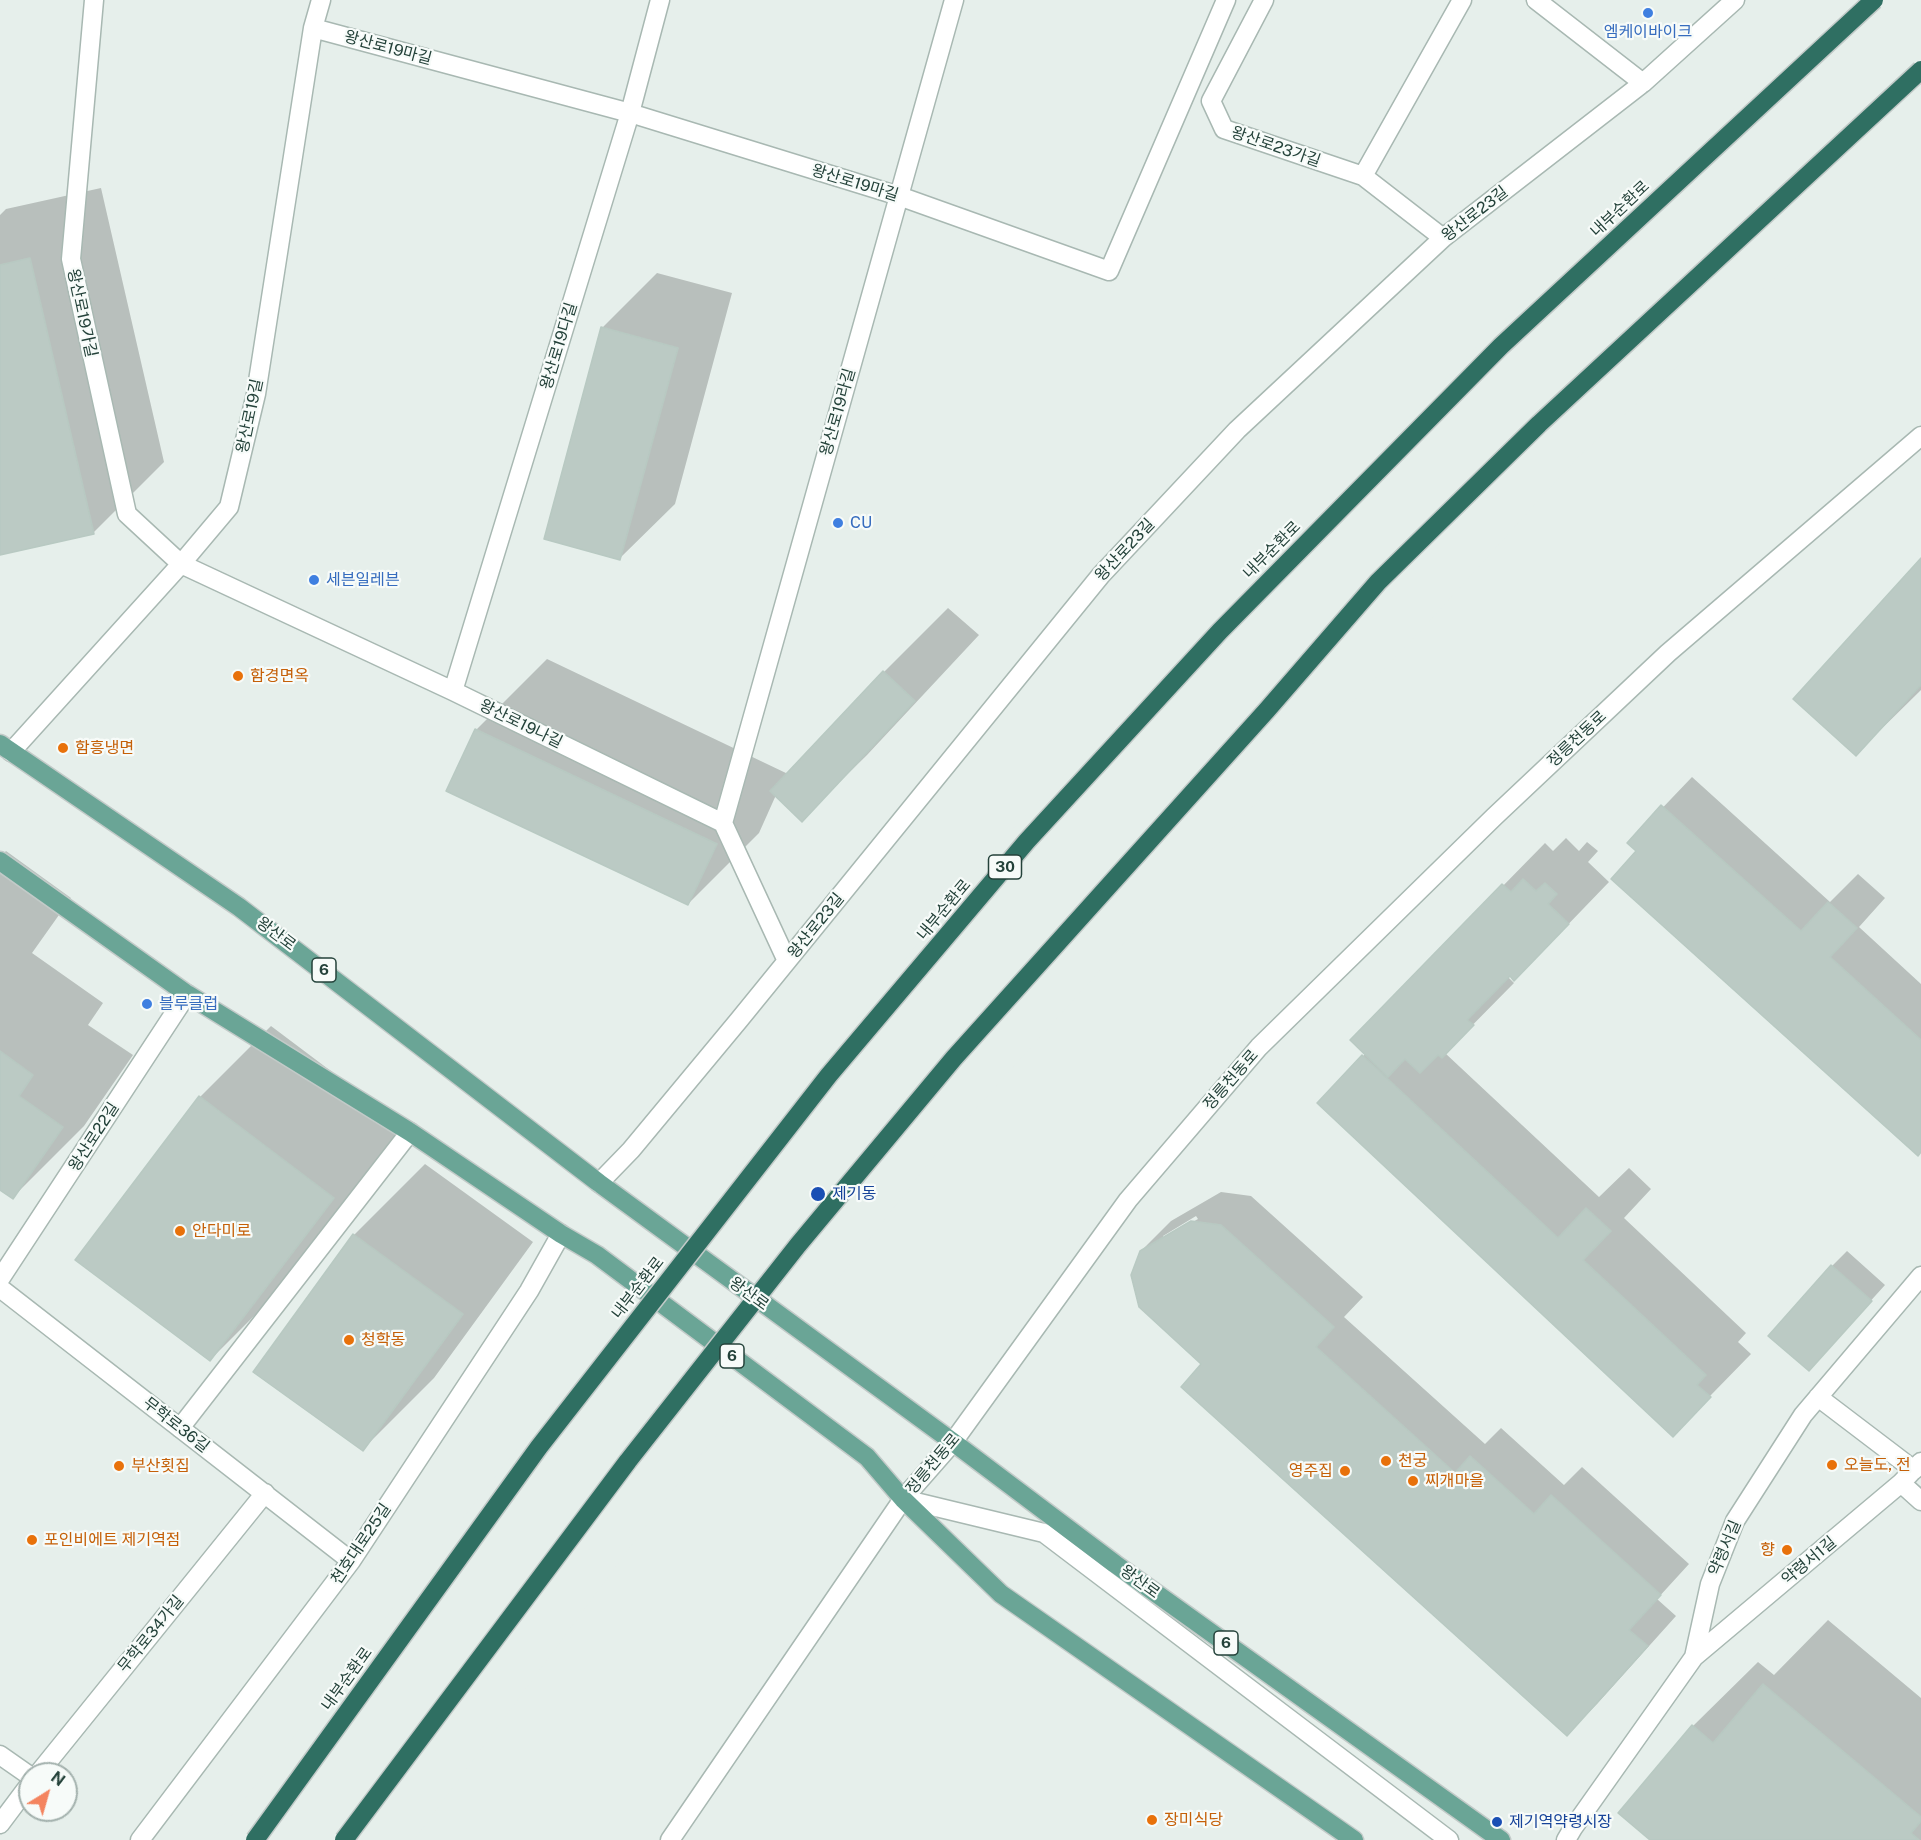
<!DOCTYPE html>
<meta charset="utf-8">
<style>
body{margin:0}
#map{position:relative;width:1921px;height:1840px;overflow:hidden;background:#e6efeb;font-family:"Public Sans",sans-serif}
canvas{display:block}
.north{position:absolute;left:18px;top:1762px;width:60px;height:60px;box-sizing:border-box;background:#f7fbf9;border:2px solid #a3b1ad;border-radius:50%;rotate:37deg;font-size:16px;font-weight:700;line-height:24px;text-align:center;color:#24423a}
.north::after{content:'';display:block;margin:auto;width:21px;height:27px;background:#f4845f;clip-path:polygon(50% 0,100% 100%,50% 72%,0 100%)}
</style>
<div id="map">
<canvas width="1921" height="1840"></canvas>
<div class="north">N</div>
</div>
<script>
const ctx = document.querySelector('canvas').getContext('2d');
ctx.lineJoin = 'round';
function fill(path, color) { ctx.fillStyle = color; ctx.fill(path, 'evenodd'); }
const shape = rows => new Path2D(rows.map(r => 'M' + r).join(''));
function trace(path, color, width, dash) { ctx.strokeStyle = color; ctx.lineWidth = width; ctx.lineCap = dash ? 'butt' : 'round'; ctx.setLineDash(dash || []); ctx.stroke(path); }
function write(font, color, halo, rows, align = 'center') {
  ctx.font = font + ' "Public Sans","Noto Sans KR",sans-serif'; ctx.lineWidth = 4.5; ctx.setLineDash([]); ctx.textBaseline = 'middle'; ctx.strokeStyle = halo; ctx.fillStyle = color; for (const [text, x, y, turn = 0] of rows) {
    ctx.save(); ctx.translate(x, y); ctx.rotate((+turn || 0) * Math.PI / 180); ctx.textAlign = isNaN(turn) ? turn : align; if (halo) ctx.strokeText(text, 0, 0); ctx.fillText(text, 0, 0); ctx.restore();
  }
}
fill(shape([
 [1852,0,1921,0,1921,145,1577,458,1426,625,1145,920,939,1150,653,1516,414,1840,213,1840,753,1146,998,844,1485,338]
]), '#e6efeb');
fill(shape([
 [101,188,164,462,93,533,0,554,0,215,6,209],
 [657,273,732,293,675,504,620,558,602,328],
 [1921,560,1921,690,1856,754],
 [948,608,979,635,867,755,802,819,776,795,759,833,688,904,476,730,547,659,788,774,884,672],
 [1692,777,1830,902,1858,874,1885,898,1859,927,1921,984,1921,1151,1629,843],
 [1566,838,1579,851,1587,842,1598,851,1588,862,1609,882,1556,937,1508,977,1514,983,1445,1053,1599,1197,1629,1168,1651,1189,1624,1218,1746,1333,1738,1342,1751,1354,1672,1435,1319,1103,1366,1053,1352,1040,1545,843,1553,851],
 [6,851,71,898,32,953,103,1003,88,1025,133,1055,84,1126,13,1197,0,1188,0,857],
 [271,1026,404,1126,281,1289,210,1360,200,1097],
 [425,1164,533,1242,434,1378,363,1449,354,1235],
 [1221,1192,1251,1196,1363,1297,1344,1317,1485,1444,1501,1428,1564,1485,1582,1467,1689,1564,1657,1599,1676,1616,1597,1704,1567,1734,1203,1364,1141,1251,1171,1221],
 [1196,1216,1198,1219,1163,1239,1163,1236],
 [1847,1251,1885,1285,1809,1369,1832,1266],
 [1828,1620,1921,1698,1921,1840,1653,1840,1693,1726,1758,1662,1774,1675]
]), '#0003');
const building = shape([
 [30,258,94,534,0,555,0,265,30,258],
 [601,327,678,348,620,560,544,539,601,327],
 [1921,558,1921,685,1856,756,1793,699,1921,558],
 [883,671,915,701,802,822,770,791,883,671],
 [475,729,717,844,688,905,446,791,475,729],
 [1661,805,1801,931,1828,902,1857,928,1830,957,1921,1040,1921,1152,1918,1156,1611,879,1636,851,1627,843,1661,805],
 [1523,879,1536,891,1545,883,1557,894,1548,904,1569,924,1514,981,1510,976,1467,1020,1474,1025,1442,1058,1438,1055,1420,1073,1405,1059,1388,1077,1350,1040,1502,884,1511,892,1523,879],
 [0,1051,33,1075,19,1096,63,1127,13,1199,0,1190,0,1051],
 [1362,1055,1558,1238,1586,1208,1611,1231,1583,1260,1706,1375,1697,1385,1711,1397,1673,1437,1317,1103,1362,1055],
 [199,1096,334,1198,210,1361,75,1260,199,1096],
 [1191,1221,1221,1225,1334,1327,1316,1347,1455,1473,1470,1456,1534,1514,1551,1495,1661,1595,1629,1630,1648,1646,1567,1736,1181,1387,1201,1364,1139,1307,1131,1275,1140,1251,1191,1221],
 [353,1234,463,1314,363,1451,253,1372,353,1234],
 [1831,1265,1872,1301,1809,1371,1768,1336,1831,1265],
 [1763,1684,1921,1817,1921,1821,1911,1833,1919,1840,1650,1840,1618,1813,1692,1725,1713,1743,1763,1684]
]);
fill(building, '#bbcac4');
trace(building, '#b8c9c2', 1.5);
const lane = shape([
 [180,1428,410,1132],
 [903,1499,1044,1533,1449,1840]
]);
const street = shape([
 [94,0,71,259,127,514,181,564,453,691,723,823,787,961],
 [1264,0,1211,101,1224,129,1363,176,1443,238],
 [1536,0,1643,83],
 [313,28,630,113,899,196,1109,271,1226,0],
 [1363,176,1462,0],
 [453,691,630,113,660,0],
 [11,752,181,564,229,507,256,394,313,28,321,0],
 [723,823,954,0],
 [599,1183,631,1150,739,1020,1101,575,1237,430,1443,238,1643,83,1735,0],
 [0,1279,187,994],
 [0,1288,351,1561],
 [1818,1397,1914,1470],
 [1901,1483,1921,1501],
 [1694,1657,1901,1483,1921,1462],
 [0,1755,30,1776],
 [38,1774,265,1493],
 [0,1824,30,1784],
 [140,1840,351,1561,529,1291,561,1234],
 [670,1840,903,1499,953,1442,1128,1200,1259,1047,1494,817,1668,653,1921,436],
 [1566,1840,1573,1828,1694,1657,1710,1584,1735,1521,1803,1415,1921,1276]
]);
const primary = shape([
 [0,744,239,907,599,1183,953,1442,1115,1564,1501,1840],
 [0,861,187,994,410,1132,561,1234,597,1255,867,1457,903,1499,1001,1594,1354,1840]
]);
trace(lane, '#a8b8b2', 21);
trace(street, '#a8b8b2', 21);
trace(primary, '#c2cac8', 21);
trace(lane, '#fff', 18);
trace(street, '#fff', 18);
trace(primary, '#6aa596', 18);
const highwayBridge = shape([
 [255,1840,539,1447,829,1075,1027,841,1220,631,1501,346,1874,0],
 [344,1840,628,1461,798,1245,954,1058,1267,710,1378,582,1539,424,1921,70]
]);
trace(highwayBridge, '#c2cac8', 21, []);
trace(highwayBridge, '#2f6f62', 18);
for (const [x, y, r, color] of [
 [1648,13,6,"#3f7fe0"],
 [838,523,6,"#3f7fe0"],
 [314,580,6,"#3f7fe0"],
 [238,676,6,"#e8710a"],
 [63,748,6,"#e8710a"],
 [147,1004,6,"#3f7fe0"],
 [818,1194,8,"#1a4fb4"],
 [180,1231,6,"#e8710a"],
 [349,1340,6,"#e8710a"],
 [1386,1461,6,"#e8710a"],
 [1832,1465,6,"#e8710a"],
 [119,1466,6,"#e8710a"],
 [1345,1471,6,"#e8710a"],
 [1413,1481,6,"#e8710a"],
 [32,1540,6,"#e8710a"],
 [1787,1550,6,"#e8710a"],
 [1152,1820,6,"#e8710a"],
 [1497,1822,6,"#1a4fb4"]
]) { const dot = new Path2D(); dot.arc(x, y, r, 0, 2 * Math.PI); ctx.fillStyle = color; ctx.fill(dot); trace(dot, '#f7fbf9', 2); }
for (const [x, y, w] of [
 [1005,867,33],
 [324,970,24],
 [732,1356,24],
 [1226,1643,24]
]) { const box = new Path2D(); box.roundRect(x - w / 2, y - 12, w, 24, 4.5); ctx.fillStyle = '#f7fbf9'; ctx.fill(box); trace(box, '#24423a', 1.5); }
write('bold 15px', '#24423a', null, [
 ["30",1005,867],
 ["6",324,970],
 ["6",732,1356],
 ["6",1226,1643]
]);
write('16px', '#366cbe', '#f7fbf9', [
 ["엠케이바이크",1648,32,"center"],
 ["CU",850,523],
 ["세븐일레븐",326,580],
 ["블루클럽",159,1004]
], 'left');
write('16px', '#24423a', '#f7fbf9', [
 ["왕산로19마길",388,48,15],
 ["왕산로23가길",1276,147,19],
 ["왕산로19마길",855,183,17],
 ["내부순환로",1620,209,-43],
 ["왕산로23길",1475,214,-38],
 ["왕산로19가길",82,313,78],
 ["왕산로19다길",559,346,-73],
 ["왕산로19라길",838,412,-74],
 ["왕산로19길",250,416,-78],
 ["왕산로23길",1125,550,-47],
 ["내부순환로",1272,550,-45],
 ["왕산로19나길",521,724,26],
 ["정릉천동로",1577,739,-43],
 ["내부순환로",944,910,-50],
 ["왕산로23길",816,926,-51],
 ["왕산로",276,934,37],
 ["정릉천동로",1231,1080,-49],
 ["왕산로22길",94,1137,-57],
 ["내부순환로",638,1288,-52],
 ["왕산로",749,1294,36],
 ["무학로36길",176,1425,38],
 ["정릉천동로",933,1464,-50],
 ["천호대로25길",361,1544,-56],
 ["약령서길",1725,1548,-67],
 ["약령서1길",1809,1561,-40],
 ["왕산로",1140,1582,36],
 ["무학로34가길",151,1634,-51],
 ["내부순환로",347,1679,-54]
]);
write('16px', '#c56008', '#f7fbf9', [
 ["함경면옥",250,676],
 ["함흥냉면",75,748],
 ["안다미로",192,1231],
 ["청학동",361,1340],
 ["천궁",1398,1461],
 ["오늘도, 전",1844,1465],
 ["부산횟집",131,1466],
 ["영주집",1333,1471,"right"],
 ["찌개마을",1425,1481],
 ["포인비에트 제기역점",44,1540],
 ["향",1775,1550,"right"],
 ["장미식당",1164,1820]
], 'left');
write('16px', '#164399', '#f7fbf9', [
 ["제기동",832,1194],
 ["제기역약령시장",1509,1822]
], 'left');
</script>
